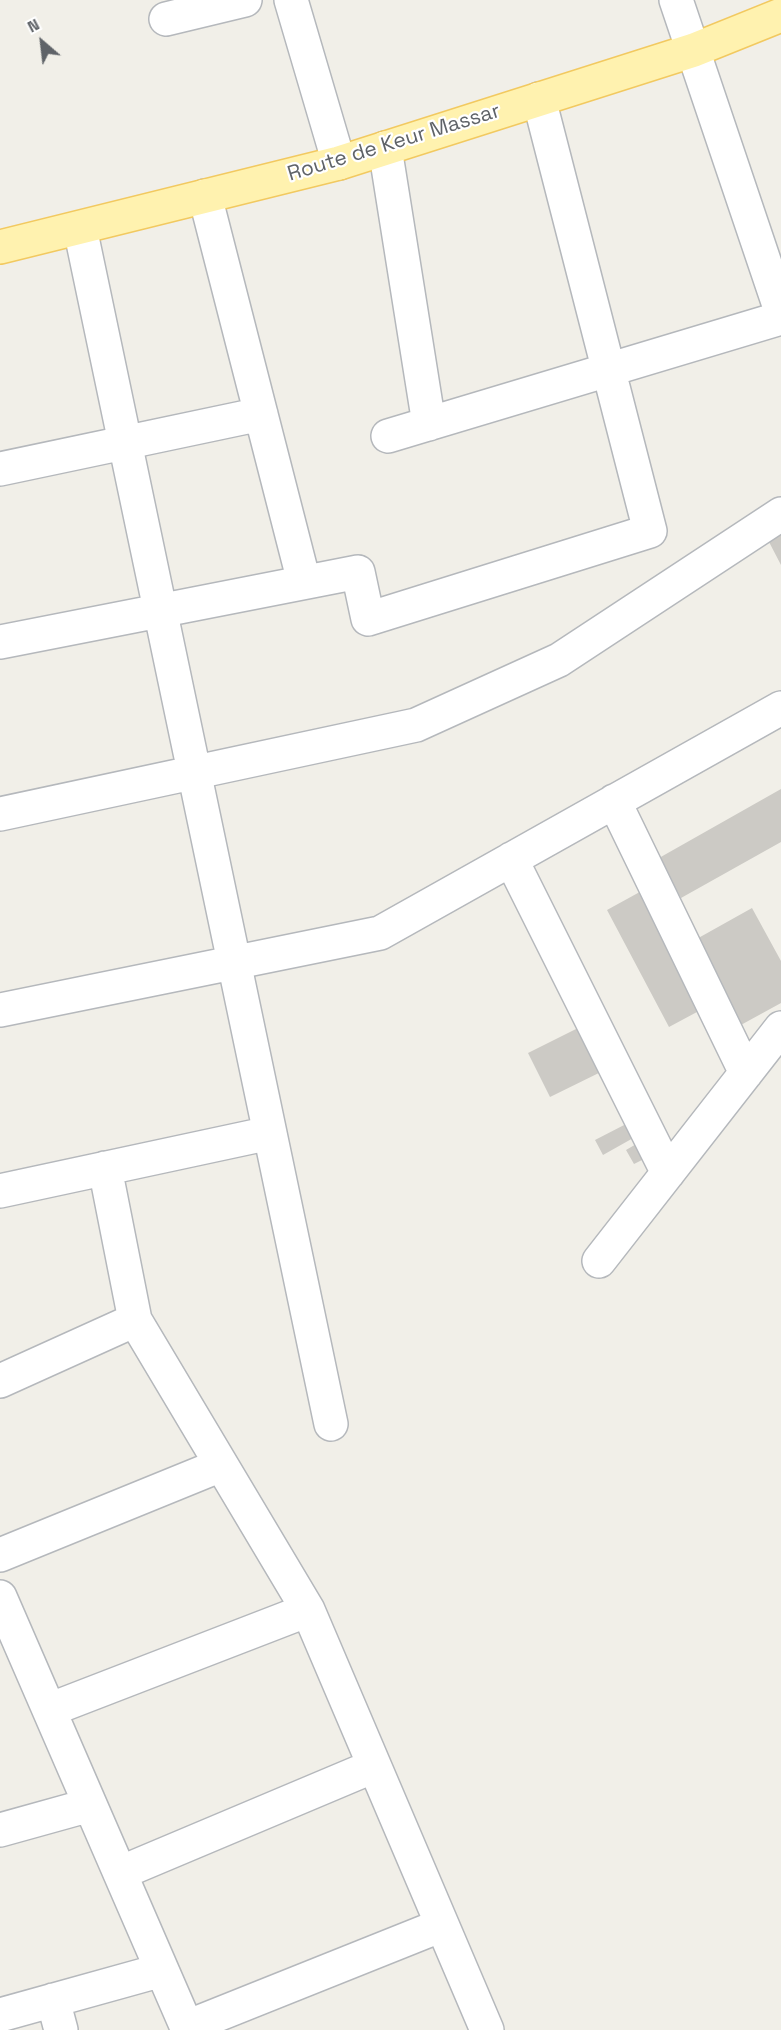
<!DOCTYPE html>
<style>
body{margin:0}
#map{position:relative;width:781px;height:2030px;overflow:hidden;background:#f1efe8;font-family:"Space Grotesk",sans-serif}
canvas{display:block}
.north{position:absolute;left:12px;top:12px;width:60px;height:60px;-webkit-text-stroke:4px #fff;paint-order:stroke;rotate:332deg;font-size:16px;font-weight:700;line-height:24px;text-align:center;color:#5f6368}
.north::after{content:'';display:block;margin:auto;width:21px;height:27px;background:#5f6368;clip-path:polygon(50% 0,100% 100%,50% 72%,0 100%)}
</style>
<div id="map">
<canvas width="781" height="2030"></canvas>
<div class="north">N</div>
</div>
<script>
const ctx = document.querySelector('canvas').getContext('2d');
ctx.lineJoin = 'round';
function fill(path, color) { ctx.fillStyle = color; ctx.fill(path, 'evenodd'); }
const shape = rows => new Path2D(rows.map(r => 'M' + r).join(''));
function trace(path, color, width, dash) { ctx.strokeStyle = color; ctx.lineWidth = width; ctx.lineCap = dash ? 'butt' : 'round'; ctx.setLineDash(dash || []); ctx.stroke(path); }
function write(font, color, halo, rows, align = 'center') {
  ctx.font = font + ' "Space Grotesk",sans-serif'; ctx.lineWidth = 4.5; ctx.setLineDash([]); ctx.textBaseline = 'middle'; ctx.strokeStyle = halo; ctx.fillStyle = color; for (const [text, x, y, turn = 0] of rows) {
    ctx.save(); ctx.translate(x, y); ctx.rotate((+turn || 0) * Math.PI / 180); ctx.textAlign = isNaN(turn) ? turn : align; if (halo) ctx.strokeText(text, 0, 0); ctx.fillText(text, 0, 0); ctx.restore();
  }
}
fill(shape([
 [781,533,781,565,768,540],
 [781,789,781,842,681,898,659,858],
 [647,888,710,1005,669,1027,607,910],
 [752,908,781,961,781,1003,739,1026,693,941],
 [586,1024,609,1068,550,1097,528,1053],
 [628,1123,635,1137,603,1155,595,1140],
 [638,1143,646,1158,634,1164,626,1150]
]), '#cccac5');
const minor = shape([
 [291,0,339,163],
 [676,0,781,311],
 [166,19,245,0],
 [385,148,429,424],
 [205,196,304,582],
 [80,228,331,1424],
 [388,436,781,318],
 [0,469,261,414],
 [0,642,358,572,368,619,650,531,539,99],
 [614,801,746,1073],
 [0,814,416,725,559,660,781,514],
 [511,859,668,1173],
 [0,1010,380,933,781,708],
 [105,1168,135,1320,308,1610,487,2030],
 [0,1191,270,1133],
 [599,1261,781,1028],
 [0,1381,135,1320],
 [0,1555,221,1465],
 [0,1597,188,2030],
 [49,1710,308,1610],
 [0,1830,90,1805],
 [120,1873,374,1766],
 [53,2000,61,2030],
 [0,2015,162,1970],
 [187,2027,442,1925]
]);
const major = shape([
 [0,247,339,163,694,50,781,15]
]);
trace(minor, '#b5b8bc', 36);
trace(major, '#f2c960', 36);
trace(minor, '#fff', 33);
trace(major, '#fff2af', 33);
write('21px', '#5f6368', '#fff', [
 ["Route de Keur Massar",394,143,-17]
]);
</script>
